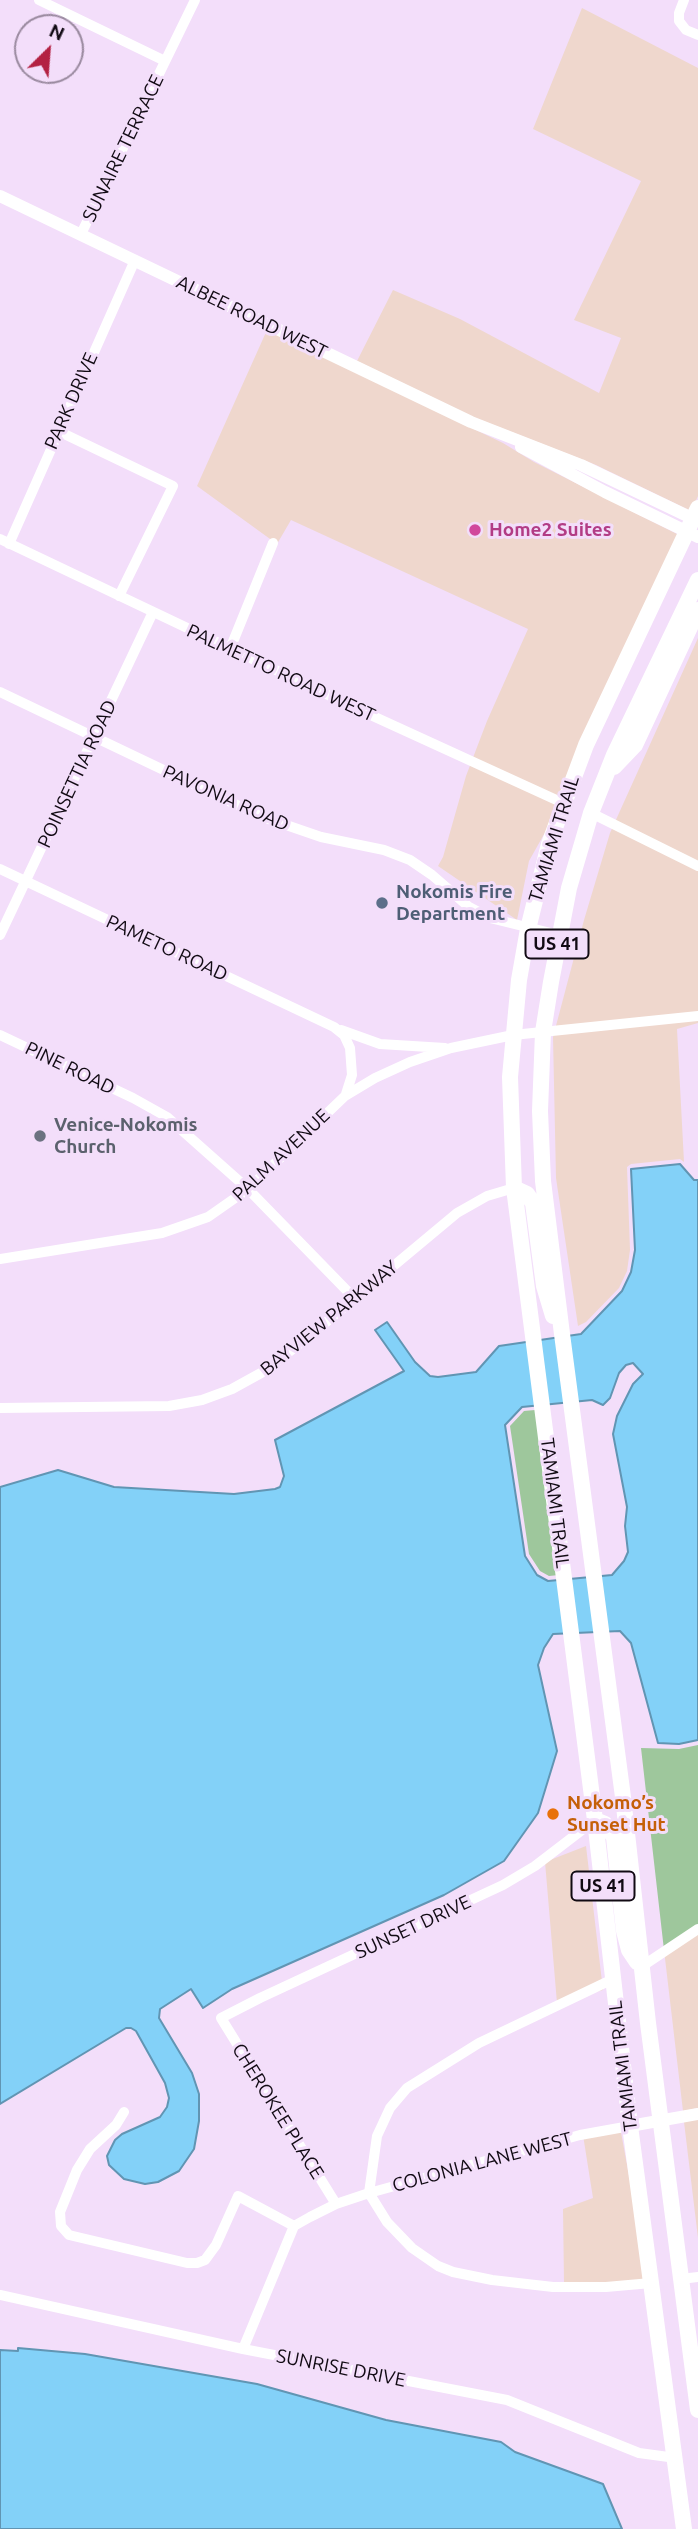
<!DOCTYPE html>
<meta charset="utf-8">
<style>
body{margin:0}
#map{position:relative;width:698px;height:2529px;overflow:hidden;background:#f3defa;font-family:Ubuntu,sans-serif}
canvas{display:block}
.north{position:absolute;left:14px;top:14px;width:70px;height:70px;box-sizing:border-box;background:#f3defa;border:2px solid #99899e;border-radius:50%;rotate:25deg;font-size:19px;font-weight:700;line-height:28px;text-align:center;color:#110a13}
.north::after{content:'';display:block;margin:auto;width:24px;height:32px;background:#b32142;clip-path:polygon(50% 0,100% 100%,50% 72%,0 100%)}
</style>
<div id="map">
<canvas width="698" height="2529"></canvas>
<div class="north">N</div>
</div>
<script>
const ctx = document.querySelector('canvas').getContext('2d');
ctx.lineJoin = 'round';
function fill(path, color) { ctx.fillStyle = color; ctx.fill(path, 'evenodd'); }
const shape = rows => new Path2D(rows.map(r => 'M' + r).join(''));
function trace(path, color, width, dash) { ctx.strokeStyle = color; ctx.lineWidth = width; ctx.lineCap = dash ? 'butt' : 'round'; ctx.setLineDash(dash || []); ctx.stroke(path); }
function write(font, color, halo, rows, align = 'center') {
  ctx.font = font + ' Ubuntu,sans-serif'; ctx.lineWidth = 6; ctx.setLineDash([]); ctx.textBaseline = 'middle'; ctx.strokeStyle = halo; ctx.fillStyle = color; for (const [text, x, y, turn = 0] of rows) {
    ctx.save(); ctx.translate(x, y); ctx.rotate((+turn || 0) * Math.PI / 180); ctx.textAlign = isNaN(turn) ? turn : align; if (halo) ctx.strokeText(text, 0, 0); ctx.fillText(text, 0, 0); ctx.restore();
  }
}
fill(shape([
 [582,8,698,68,698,496,691,511,596,465,473,417,357,361,393,290,460,319,599,393,621,338,574,320,641,181,533,129],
 [267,330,503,443,534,462,679,535,552,820,529,861,517,920,438,866,443,857,466,776,487,721,528,629,291,520,277,544,197,486],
 [698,638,698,1023,677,1029,684,1162,680,1159,631,1164,627,1167,630,1250,627,1271,619,1288,586,1322,578,1326,556,1178,553,1037,584,920,610,833],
 [586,1846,603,1990,557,2003,545,1862],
 [698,1933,698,2108,683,2111,664,1950],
 [698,2119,698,2238,684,2122],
 [620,2127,636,2213,647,2288,564,2283,563,2209,593,2198,583,2135]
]), '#efd7cd');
fill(shape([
 [535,1410,559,1575,549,1576,540,1571,529,1554,513,1446,510,1426,524,1411],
 [698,1745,698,1933,664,1950,641,1748,679,1749]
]), '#9ec79c');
const water = shape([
 [680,1164,694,1180,698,1180,698,1740,679,1744,658,1743,631,1643,620,1631,553,1634,544,1648,538,1665,557,1751,538,1813,504,1861,444,1895,232,1989,203,2008,191,1989,160,2009,159,2018,192,2073,199,2094,199,2121,194,2149,179,2171,158,2182,145,2184,124,2179,109,2165,107,2156,115,2140,122,2134,160,2117,167,2107,169,2098,165,2083,136,2031,131,2028,126,2028,0,2104,0,1487,58,1470,114,1487,234,1494,275,1489,280,1487,284,1476,275,1440,404,1371,375,1330,387,1322,415,1362,430,1376,438,1377,476,1372,499,1346,581,1334,622,1291,631,1272,635,1250,631,1169,680,1164],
 [633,1363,643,1374,633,1384,617,1416,613,1434,627,1507,625,1526,628,1552,624,1561,612,1575,548,1581,537,1575,525,1556,505,1425,522,1407,592,1400,603,1405,610,1398,619,1373,626,1365,633,1363],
 [18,2348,85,2354,257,2384,386,2420,501,2442,515,2452,603,2484,622,2529,0,2529,0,2350,18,2351,18,2348]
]);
fill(water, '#83d1f8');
trace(water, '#6195b3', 2);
trace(shape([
 [39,0,165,61],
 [684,0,679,13,679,21,686,30,698,35],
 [81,234,195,0],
 [58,431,173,486,119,596],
 [0,539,364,712,563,803],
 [9,544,135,260],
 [230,649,273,543],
 [0,692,260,816,321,837,384,850,410,860,432,875,469,907,490,918,559,935],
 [591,813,698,866],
 [0,869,334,1027,344,1035,350,1048,352,1075,346,1094],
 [0,935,153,612],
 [341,1030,380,1044,445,1048],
 [0,1035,133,1098,167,1117,248,1189,356,1300],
 [0,1259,162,1233,208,1217,248,1189,345,1096,375,1078,410,1062,451,1048,513,1035,698,1016],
 [0,1408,169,1406,202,1400,232,1389,261,1373,306,1339,457,1213,487,1196,514,1188],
 [641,1967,698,1929],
 [613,1979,479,2043,407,2088,390,2108,377,2136,369,2193,387,2222,412,2248,438,2266,453,2272,492,2280,553,2287,606,2287,651,2283],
 [124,2112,116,2125,90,2149,77,2170,60,2212,61,2226,69,2235,187,2263,197,2263,205,2260,216,2245,238,2196,294,2226],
 [336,2204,221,2018,260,1998,503,1885,535,1866,595,1820],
 [681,2279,698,2277],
 [0,2295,243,2349,507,2400,639,2453,676,2458],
 [243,2349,294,2226,310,2217,336,2204,369,2193,580,2135,630,2126]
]), '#fff', 10);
trace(shape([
 [0,196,471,422,581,465,698,521],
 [521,447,605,492,698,537],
 [630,2126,698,2114]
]), '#fff', 12);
trace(shape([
 [698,580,614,755,591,813,569,888,551,982,543,1032,540,1111,543,1181,562,1334,623,1797,648,2023,698,2410],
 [614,767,635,745,698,610],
 [514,1188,527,1194,533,1203,544,1286,553,1316],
 [595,1820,605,1824,614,1837,624,1931,629,1950,637,1962],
 [684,2529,630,2126,595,1820,514,1188,510,1077,519,980,528,929,549,844,586,745,698,508]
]), '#fff', 16);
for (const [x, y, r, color] of [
 [475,530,7,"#d1479c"],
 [382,903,7,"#5c6f8a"],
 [40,1136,7,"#6b7280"],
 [553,1814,7,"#e8710a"]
]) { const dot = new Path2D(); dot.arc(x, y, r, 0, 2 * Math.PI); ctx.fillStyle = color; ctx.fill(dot); trace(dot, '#f3defa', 2.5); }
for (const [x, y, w] of [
 [557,944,63],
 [603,1886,63]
]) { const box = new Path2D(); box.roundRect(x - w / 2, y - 14.5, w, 29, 5); ctx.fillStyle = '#f3defa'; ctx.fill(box); trace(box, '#110a13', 2); }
write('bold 18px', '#110a13', null, [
 ["US 41",557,944],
 ["US 41",603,1886]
]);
write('19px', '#110a13', '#f3defa', [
 ["SUNAIRE TERRACE",123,148,-64],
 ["ALBEE ROAD WEST",252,317,26],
 ["PARK DRIVE",71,401,-66],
 ["PALMETTO ROAD WEST",281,673,25],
 ["POINSETTIA ROAD",77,774,-65],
 ["PAVONIA ROAD",226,798,24],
 ["TAMIAMI TRAIL",554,839,-73],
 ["PAMETO ROAD",167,948,25],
 ["PINE ROAD",70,1068,26],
 ["PALM AVENUE",281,1155,-43],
 ["BAYVIEW PARKWAY",329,1318,-39],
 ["TAMIAMI TRAIL",555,1503,83],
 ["SUNSET DRIVE",413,1927,-25],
 ["TAMIAMI TRAIL",623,2066,-97],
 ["CHEROKEE PLACE",278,2111,58],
 ["COLONIA LANE WEST",482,2162,-15],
 ["SUNRISE DRIVE",341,2368,11]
]);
write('bold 19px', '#b23c85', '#f3defa', [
 ["Home2 Suites",489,530]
], 'left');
write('bold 19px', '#4e5e75', '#f3defa', [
 ["Nokomis Fire",396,892],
 ["Department",396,914]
], 'left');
write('bold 19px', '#5b616d', '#f3defa', [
 ["Venice-Nokomis",54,1125],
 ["Church",54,1147]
], 'left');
write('bold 19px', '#c56008', '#f3defa', [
 ["Nokomo’s",567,1803],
 ["Sunset Hut",567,1825]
], 'left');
</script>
